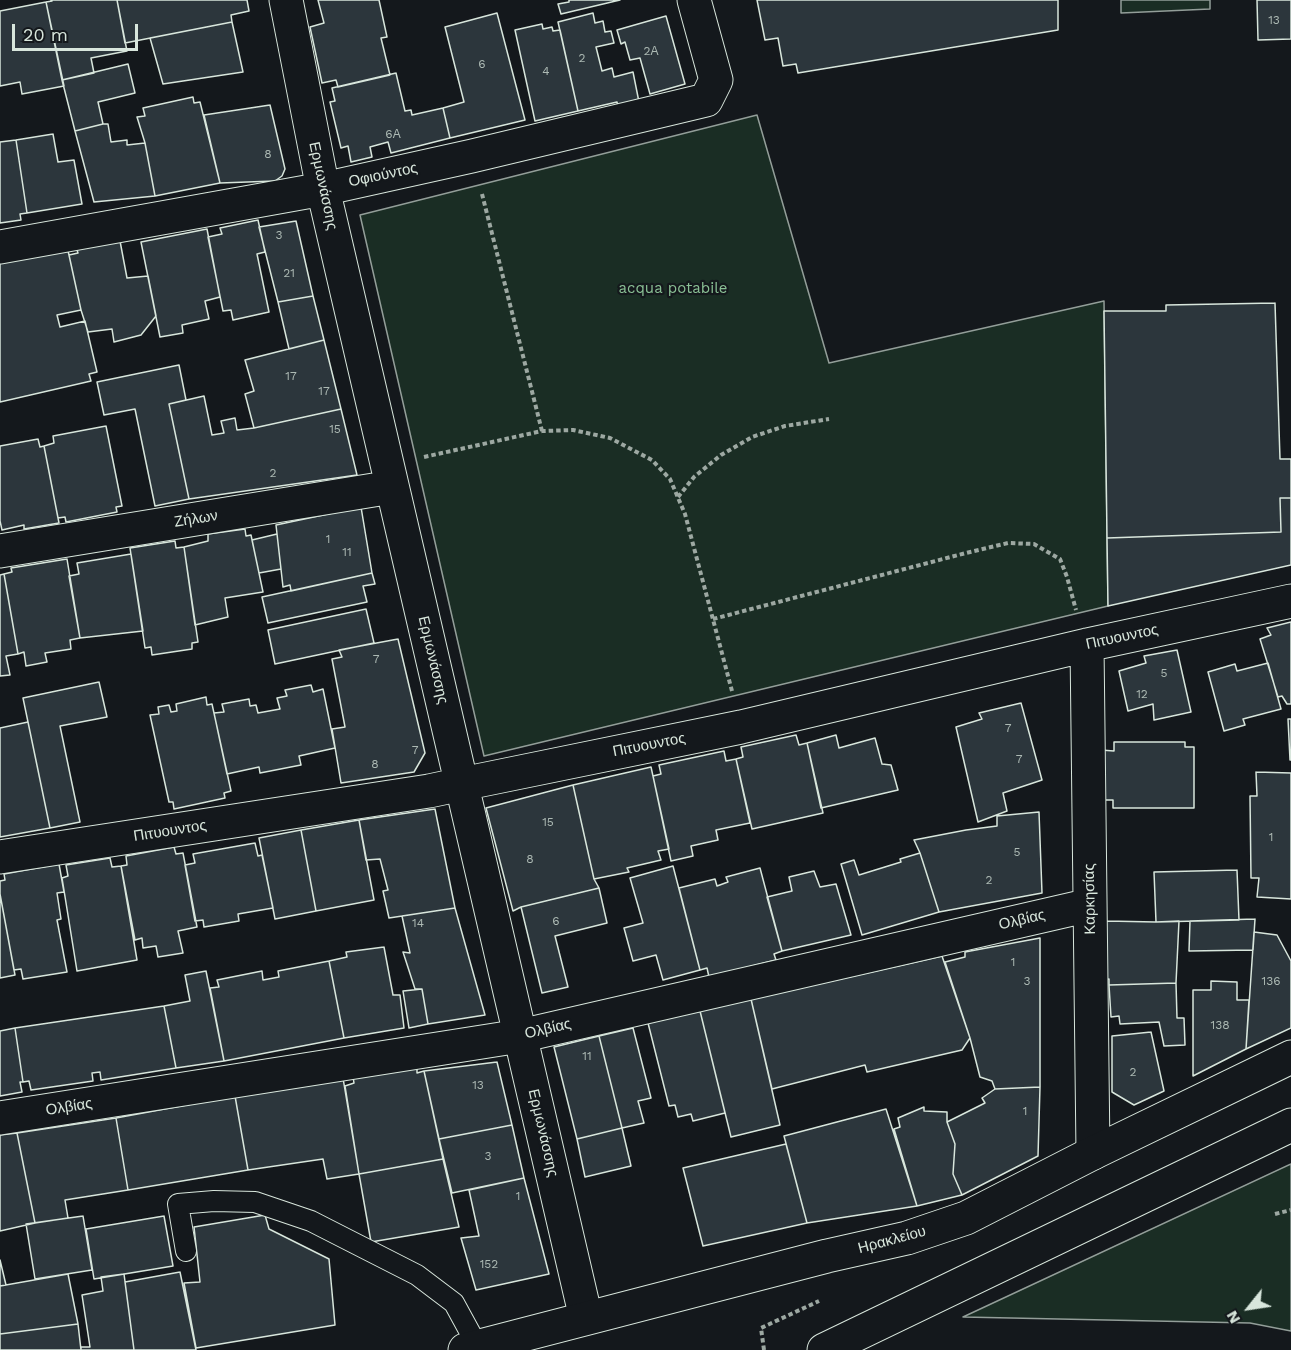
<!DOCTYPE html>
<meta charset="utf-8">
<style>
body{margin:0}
#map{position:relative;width:1291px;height:1350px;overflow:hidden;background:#14181c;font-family:"Work Sans",sans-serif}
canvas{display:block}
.north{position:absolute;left:1219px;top:1278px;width:60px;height:60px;-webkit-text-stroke:4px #14181c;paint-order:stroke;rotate:240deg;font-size:16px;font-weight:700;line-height:24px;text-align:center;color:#d8e6dc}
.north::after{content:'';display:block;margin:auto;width:21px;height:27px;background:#d8e6dc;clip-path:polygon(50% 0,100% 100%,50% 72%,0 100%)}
.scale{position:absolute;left:12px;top:24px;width:126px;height:27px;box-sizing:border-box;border:3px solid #d8e6dc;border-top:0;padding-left:8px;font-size:18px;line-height:21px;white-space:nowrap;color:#d8e6dc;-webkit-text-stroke:4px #14181c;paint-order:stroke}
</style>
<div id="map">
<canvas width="1291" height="1350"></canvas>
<div class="north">N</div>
<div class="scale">20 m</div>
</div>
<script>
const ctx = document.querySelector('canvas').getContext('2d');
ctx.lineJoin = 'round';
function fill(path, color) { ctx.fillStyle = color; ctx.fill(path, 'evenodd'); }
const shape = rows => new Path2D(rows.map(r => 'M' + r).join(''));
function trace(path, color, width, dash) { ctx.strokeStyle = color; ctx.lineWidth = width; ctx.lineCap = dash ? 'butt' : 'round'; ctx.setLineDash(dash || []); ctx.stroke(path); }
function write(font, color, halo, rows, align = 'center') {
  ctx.font = font + ' "Work Sans",sans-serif'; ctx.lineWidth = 4.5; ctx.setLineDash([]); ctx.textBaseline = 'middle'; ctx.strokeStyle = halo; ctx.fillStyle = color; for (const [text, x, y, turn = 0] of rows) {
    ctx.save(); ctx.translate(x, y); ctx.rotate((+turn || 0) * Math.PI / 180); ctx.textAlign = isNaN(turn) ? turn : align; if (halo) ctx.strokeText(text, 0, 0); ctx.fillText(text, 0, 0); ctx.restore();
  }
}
const green = shape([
 [1121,0,1210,0,1210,9,1121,13,1121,0],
 [757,115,829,363,1104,301,1108,606,484,756,360,215,757,115],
 [1291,1164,1291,1331,1250,1323,963,1317,1291,1164]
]);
fill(green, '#1a2d24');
trace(green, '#939e99', 1.5);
const building = shape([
 [51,0,117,0,127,51,91,58,94,73,62,80,46,2,52,1,51,0],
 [117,0,247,0,249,11,231,15,232,22,125,43,117,0],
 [318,0,379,0,387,37,381,38,390,75,338,87,336,80,322,83,310,27,324,23,318,0],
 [569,0,620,0,561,14,558,4,569,2,569,0],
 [757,0,1058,0,1058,30,798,73,796,64,783,66,778,38,765,40,757,0],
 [1257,0,1291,0,1291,39,1258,40,1257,0],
 [46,2,64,86,22,94,20,82,0,86,0,11,46,2],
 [497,13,525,120,450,138,443,108,464,102,445,27,497,13],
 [593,13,595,23,603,21,605,32,611,31,614,43,596,47,602,71,612,68,614,77,633,72,639,102,618,107,617,102,578,111,558,22,593,13],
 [666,16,685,84,650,94,640,58,630,60,625,42,621,44,617,30,666,16],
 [232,22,243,72,163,84,150,38,232,22],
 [542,24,543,29,552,27,553,31,560,30,578,111,535,121,515,30,542,24],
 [128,64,135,93,98,102,103,124,75,131,62,80,128,64],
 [396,73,405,111,411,110,412,115,443,108,450,138,391,153,388,142,370,147,372,157,351,162,348,146,341,148,330,102,335,101,332,88,396,73],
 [193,97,194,103,200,102,220,183,155,196,145,143,137,117,145,116,143,108,193,97],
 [270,105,285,169,282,176,275,181,220,183,204,115,270,105],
 [103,124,108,124,111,142,127,140,127,145,145,143,155,196,94,202,75,131,103,124],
 [53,134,58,162,74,160,82,204,27,213,16,140,53,134],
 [16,140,27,213,20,214,21,220,0,223,0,142,16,140],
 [258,220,265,252,257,254,269,312,233,320,231,310,223,311,208,237,222,234,220,228,258,220],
 [296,221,313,296,278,302,259,227,296,221],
 [207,229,220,297,205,301,209,319,182,325,183,333,160,337,141,242,207,229],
 [120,241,127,278,148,276,156,316,141,335,114,342,112,329,88,332,81,310,69,255,78,253,76,247,120,241],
 [67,246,81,310,57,315,60,327,85,321,97,372,89,374,91,381,0,402,0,261,67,246],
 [313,296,324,340,289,349,278,302,313,296],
 [1275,303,1280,459,1291,459,1291,498,1280,498,1281,532,1107,538,1104,311,1166,311,1166,305,1275,303],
 [324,340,341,409,254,428,245,394,254,391,245,360,324,340],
 [179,365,186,400,169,404,189,499,155,506,135,409,104,415,97,382,179,365],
 [204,396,212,435,224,433,221,421,235,418,237,430,254,428,341,409,357,475,189,499,169,404,204,396],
 [106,426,122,506,116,507,117,512,66,522,65,517,58,518,44,446,54,443,53,436,106,426],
 [38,439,40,447,44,446,59,523,24,529,24,525,2,530,0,521,0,446,38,439],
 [1280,498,1291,498,1291,565,1108,606,1107,538,1281,532,1280,498],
 [361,507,372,573,291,591,290,585,283,587,276,525,361,507],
 [245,529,246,536,251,535,263,592,225,598,228,617,195,625,184,547,208,541,208,534,245,529],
 [277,534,281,569,259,573,252,540,277,534],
 [175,541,176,548,184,547,198,642,192,643,192,649,152,655,151,647,145,648,130,548,175,541],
 [131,554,143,631,80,638,69,576,79,574,77,563,131,554],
 [67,559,80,638,70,640,71,649,45,653,47,662,26,666,24,652,18,654,4,574,12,572,11,568,67,559],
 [372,573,375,584,363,586,367,602,268,623,262,597,372,573],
 [4,574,18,654,6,656,10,675,0,676,0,575,4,574],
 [366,609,374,643,275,664,268,630,366,609],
 [1291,622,1291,704,1287,704,1282,696,1278,697,1260,639,1271,635,1267,628,1291,622],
 [398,639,425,753,414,772,341,783,332,729,345,727,332,659,342,657,339,650,398,639],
 [1177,650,1191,712,1154,720,1153,704,1128,711,1119,671,1146,663,1144,656,1177,650],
 [1268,663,1281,709,1243,719,1245,725,1224,731,1208,672,1235,664,1237,671,1268,663],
 [99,682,107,717,60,726,80,822,50,828,23,698,99,682],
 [311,685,313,692,323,689,335,748,299,756,301,765,260,773,259,767,227,774,214,713,224,712,222,704,249,699,250,706,256,705,258,713,280,709,277,698,287,696,285,690,311,685],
 [206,697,207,705,212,704,231,791,224,793,225,798,174,809,173,802,169,802,150,715,159,714,158,707,169,705,171,712,177,711,176,704,206,697],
 [1021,703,1042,780,1003,793,1007,811,978,822,956,727,982,719,979,713,1021,703],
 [1288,719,1291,719,1291,760,1290,760,1288,719],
 [28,722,50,828,0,837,0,728,28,722],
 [796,735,799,745,807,743,823,813,752,829,736,759,743,757,741,747,796,735],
 [836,735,839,748,875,738,882,764,891,765,898,790,821,808,807,743,836,735],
 [1114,742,1185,742,1185,747,1194,747,1194,808,1113,808,1113,800,1101,800,1101,750,1114,751,1114,742],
 [724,751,726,761,736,759,750,823,716,830,718,840,691,846,693,856,671,861,653,776,661,774,659,765,724,751],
 [651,767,669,849,658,851,661,860,627,868,629,872,594,879,573,785,651,767],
 [1256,772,1291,773,1291,899,1257,897,1259,878,1251,878,1250,796,1257,796,1256,772],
 [573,785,594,879,599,888,521,907,513,911,486,808,573,785],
 [435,809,455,908,389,918,383,891,388,890,380,859,366,860,359,820,435,809],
 [1039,812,1042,893,939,912,920,853,914,840,966,830,997,826,997,816,1039,812],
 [359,820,374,900,316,911,301,830,359,820],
 [301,830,316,911,275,919,259,838,301,830],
 [255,843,258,856,262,855,273,908,238,914,239,921,204,927,203,920,195,921,185,865,195,863,193,854,255,843],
 [174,847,176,854,183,853,197,927,178,931,183,953,158,957,156,946,143,948,142,938,135,940,121,866,127,865,126,856,174,847],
 [920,853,939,912,862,935,841,864,854,860,859,875,901,862,900,859,920,853],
 [110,858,112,867,121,866,137,960,77,971,62,878,68,876,66,865,110,858],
 [59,864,64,892,57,893,61,919,57,920,67,972,23,979,21,969,14,970,0,894,0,881,5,880,4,874,59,864],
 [673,866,700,970,663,980,656,955,633,961,624,928,643,923,630,878,673,866],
 [760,868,782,951,774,954,776,960,709,977,707,968,700,970,679,888,715,879,717,886,728,882,726,877,760,868],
 [1237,870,1239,920,1156,922,1154,872,1237,870],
 [814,871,820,887,836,884,851,935,782,951,767,897,792,891,789,877,814,871],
 [599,888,607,923,555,936,568,987,542,993,521,907,599,888],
 [0,894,15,975,0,978,0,894],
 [455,908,485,1015,428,1024,422,989,415,989,403,952,410,953,402,916,455,908],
 [1255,919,1253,950,1189,951,1190,921,1255,919],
 [1106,921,1156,922,1179,921,1176,983,1109,985,1109,979,1103,980,1106,921],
 [1254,932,1277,935,1291,961,1291,1028,1246,1049,1254,932],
 [1040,938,1040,1087,995,1089,992,1081,980,1077,970,1038,945,962,965,957,965,952,1040,938],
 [384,947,393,995,400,995,404,1028,344,1038,329,961,347,957,346,952,384,947],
 [942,956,970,1038,962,1050,867,1072,865,1065,772,1089,751,999,942,956],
 [329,961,344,1038,224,1061,210,988,219,987,217,980,262,971,263,980,279,977,278,971,329,961],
 [206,971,224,1061,176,1068,164,1006,190,1001,185,975,206,971],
 [1211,981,1237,982,1237,1000,1249,1000,1246,1049,1193,1076,1193,990,1211,990,1211,981],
 [1176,983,1177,1018,1184,1018,1185,1045,1164,1046,1159,1022,1120,1024,1119,1016,1111,1017,1109,985,1176,983],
 [422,989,428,1024,409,1028,403,991,422,989],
 [751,999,780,1125,731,1137,700,1011,751,999],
 [164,1006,176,1068,101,1080,100,1072,92,1073,93,1081,31,1090,29,1081,23,1082,15,1028,164,1006],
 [700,1011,725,1113,693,1121,691,1114,678,1117,675,1105,669,1106,648,1023,700,1011],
 [15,1028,23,1082,20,1082,22,1092,0,1096,0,1031,15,1028],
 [633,1028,651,1098,638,1101,644,1123,622,1128,599,1036,633,1028],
 [1151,1032,1164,1091,1134,1105,1112,1092,1112,1036,1151,1032],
 [599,1036,622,1128,577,1139,554,1047,599,1036],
 [497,1062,512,1125,439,1139,424,1071,497,1062],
 [417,1066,417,1073,424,1071,443,1159,359,1174,345,1086,354,1083,353,1077,417,1066],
 [343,1078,359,1174,327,1179,323,1159,248,1170,235,1096,343,1078],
 [1040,1087,1038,1156,962,1195,953,1174,955,1144,947,1122,985,1103,982,1098,995,1089,1040,1087],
 [235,1096,248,1170,128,1190,116,1118,235,1096],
 [924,1107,924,1111,947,1112,947,1122,955,1144,953,1174,962,1195,917,1206,894,1129,900,1127,898,1118,924,1107],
 [886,1109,917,1206,807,1223,784,1136,886,1109],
 [116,1118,128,1190,65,1200,68,1218,35,1223,17,1133,116,1118],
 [512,1125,524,1178,452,1193,439,1139,512,1125],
 [622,1128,631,1166,585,1177,577,1139,622,1128],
 [17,1133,35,1223,0,1231,0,1135,17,1133],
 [786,1144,807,1223,703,1246,683,1168,786,1144],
 [443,1159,459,1227,371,1242,359,1174,443,1159],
 [524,1178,549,1274,476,1290,461,1238,479,1236,469,1190,524,1178],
 [265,1215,269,1229,329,1259,335,1325,196,1348,184,1283,200,1282,194,1227,265,1215],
 [83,1216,92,1270,35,1279,26,1224,83,1216],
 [164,1216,173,1266,94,1279,86,1229,164,1216],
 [0,1260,6,1285,0,1286,0,1260],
 [180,1272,196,1350,134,1350,125,1282,180,1272],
 [68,1274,78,1324,0,1334,0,1286,68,1274],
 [124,1274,134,1350,81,1350,81,1347,90,1347,82,1295,103,1291,101,1277,124,1274],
 [78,1324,81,1350,0,1350,0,1334,78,1324]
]);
fill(building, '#2c363c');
trace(building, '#d8e6dc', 1.5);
const service = shape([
 [186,1251,178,1204,214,1201,255,1202,311,1221,417,1275,454,1303,478,1347]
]);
const minor = shape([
 [286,0,323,189,586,1318],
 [0,247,323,189,472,156,706,100,716,80,694,0],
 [0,551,392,487],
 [1087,645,1093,1153],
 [0,857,429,791,462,784,741,727,1087,645,1291,601],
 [0,1118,520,1036,1090,905]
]);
const tertiary = shape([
 [465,1350,827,1256,907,1238,966,1218,1093,1153,1291,1057]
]);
const secondary = shape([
 [824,1350,1291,1125]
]);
trace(service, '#d8e6dc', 22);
trace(minor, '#d8e6dc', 35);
trace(tertiary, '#d8e6dc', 35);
trace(secondary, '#d8e6dc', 35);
trace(shape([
 [482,194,542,431],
 [424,457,542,431,573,430,610,438,652,460,670,479,685,514,732,691],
 [678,497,694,477,721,455,752,437,785,426,829,419],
 [713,619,966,553,1008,543,1034,544,1060,559,1067,577,1076,610],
 [1275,1214,1291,1210],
 [764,1350,761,1328,819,1301]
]), '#9da8a2', 4, [4.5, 3]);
trace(service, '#14181c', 20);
trace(minor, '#14181c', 33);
trace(tertiary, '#14181c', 33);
trace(secondary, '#14181c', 33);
write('12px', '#adbab4', null, [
 ["13",1274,20],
 ["2Α",651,51],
 ["2",582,58],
 ["6",482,64],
 ["4",546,71],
 ["6Α",393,134],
 ["8",268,154],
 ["3",279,235],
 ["21",289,273],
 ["17",291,376],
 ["17",324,391],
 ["15",335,429],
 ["2",273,473],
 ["1",328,539],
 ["11",347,552],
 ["7",376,659],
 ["5",1164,673],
 ["12",1142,694],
 ["7",1008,728],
 ["7",415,750],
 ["7",1019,759],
 ["8",375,764],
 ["15",548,822],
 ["1",1271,837],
 ["5",1017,852],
 ["8",530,859],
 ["2",989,880],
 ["6",556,921],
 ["14",418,923],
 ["1",1013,962],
 ["3",1027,981],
 ["136",1271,981],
 ["138",1220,1025],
 ["11",587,1056],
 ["2",1133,1072],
 ["13",478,1085],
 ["1",1025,1111],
 ["3",488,1156],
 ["1",518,1196],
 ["152",489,1264]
]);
write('15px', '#d8e6dc', '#14181c', [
 ["Οφιούντος",383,175,-12],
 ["Ερμωνάσσης",323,186,78],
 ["Ζήλων",196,519,-9],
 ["Πιτυουντος",1122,637,-12],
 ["Ερμωνάσσης",433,660,77],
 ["Πιτυουντος",649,745,-11],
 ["Πιτυουντος",170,831,-9],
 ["Καρκησίας",1090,899,-91],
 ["Ολβίας",1022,920,-13],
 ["Ολβίας",548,1029,-13],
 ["Ολβίας",69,1107,-9],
 ["Ερμωνάσσης",543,1133,77],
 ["Ηρακλείου",892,1240,-15]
]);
write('15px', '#8ac095', '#14181c', [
 ["acqua potabile",673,289]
]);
</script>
